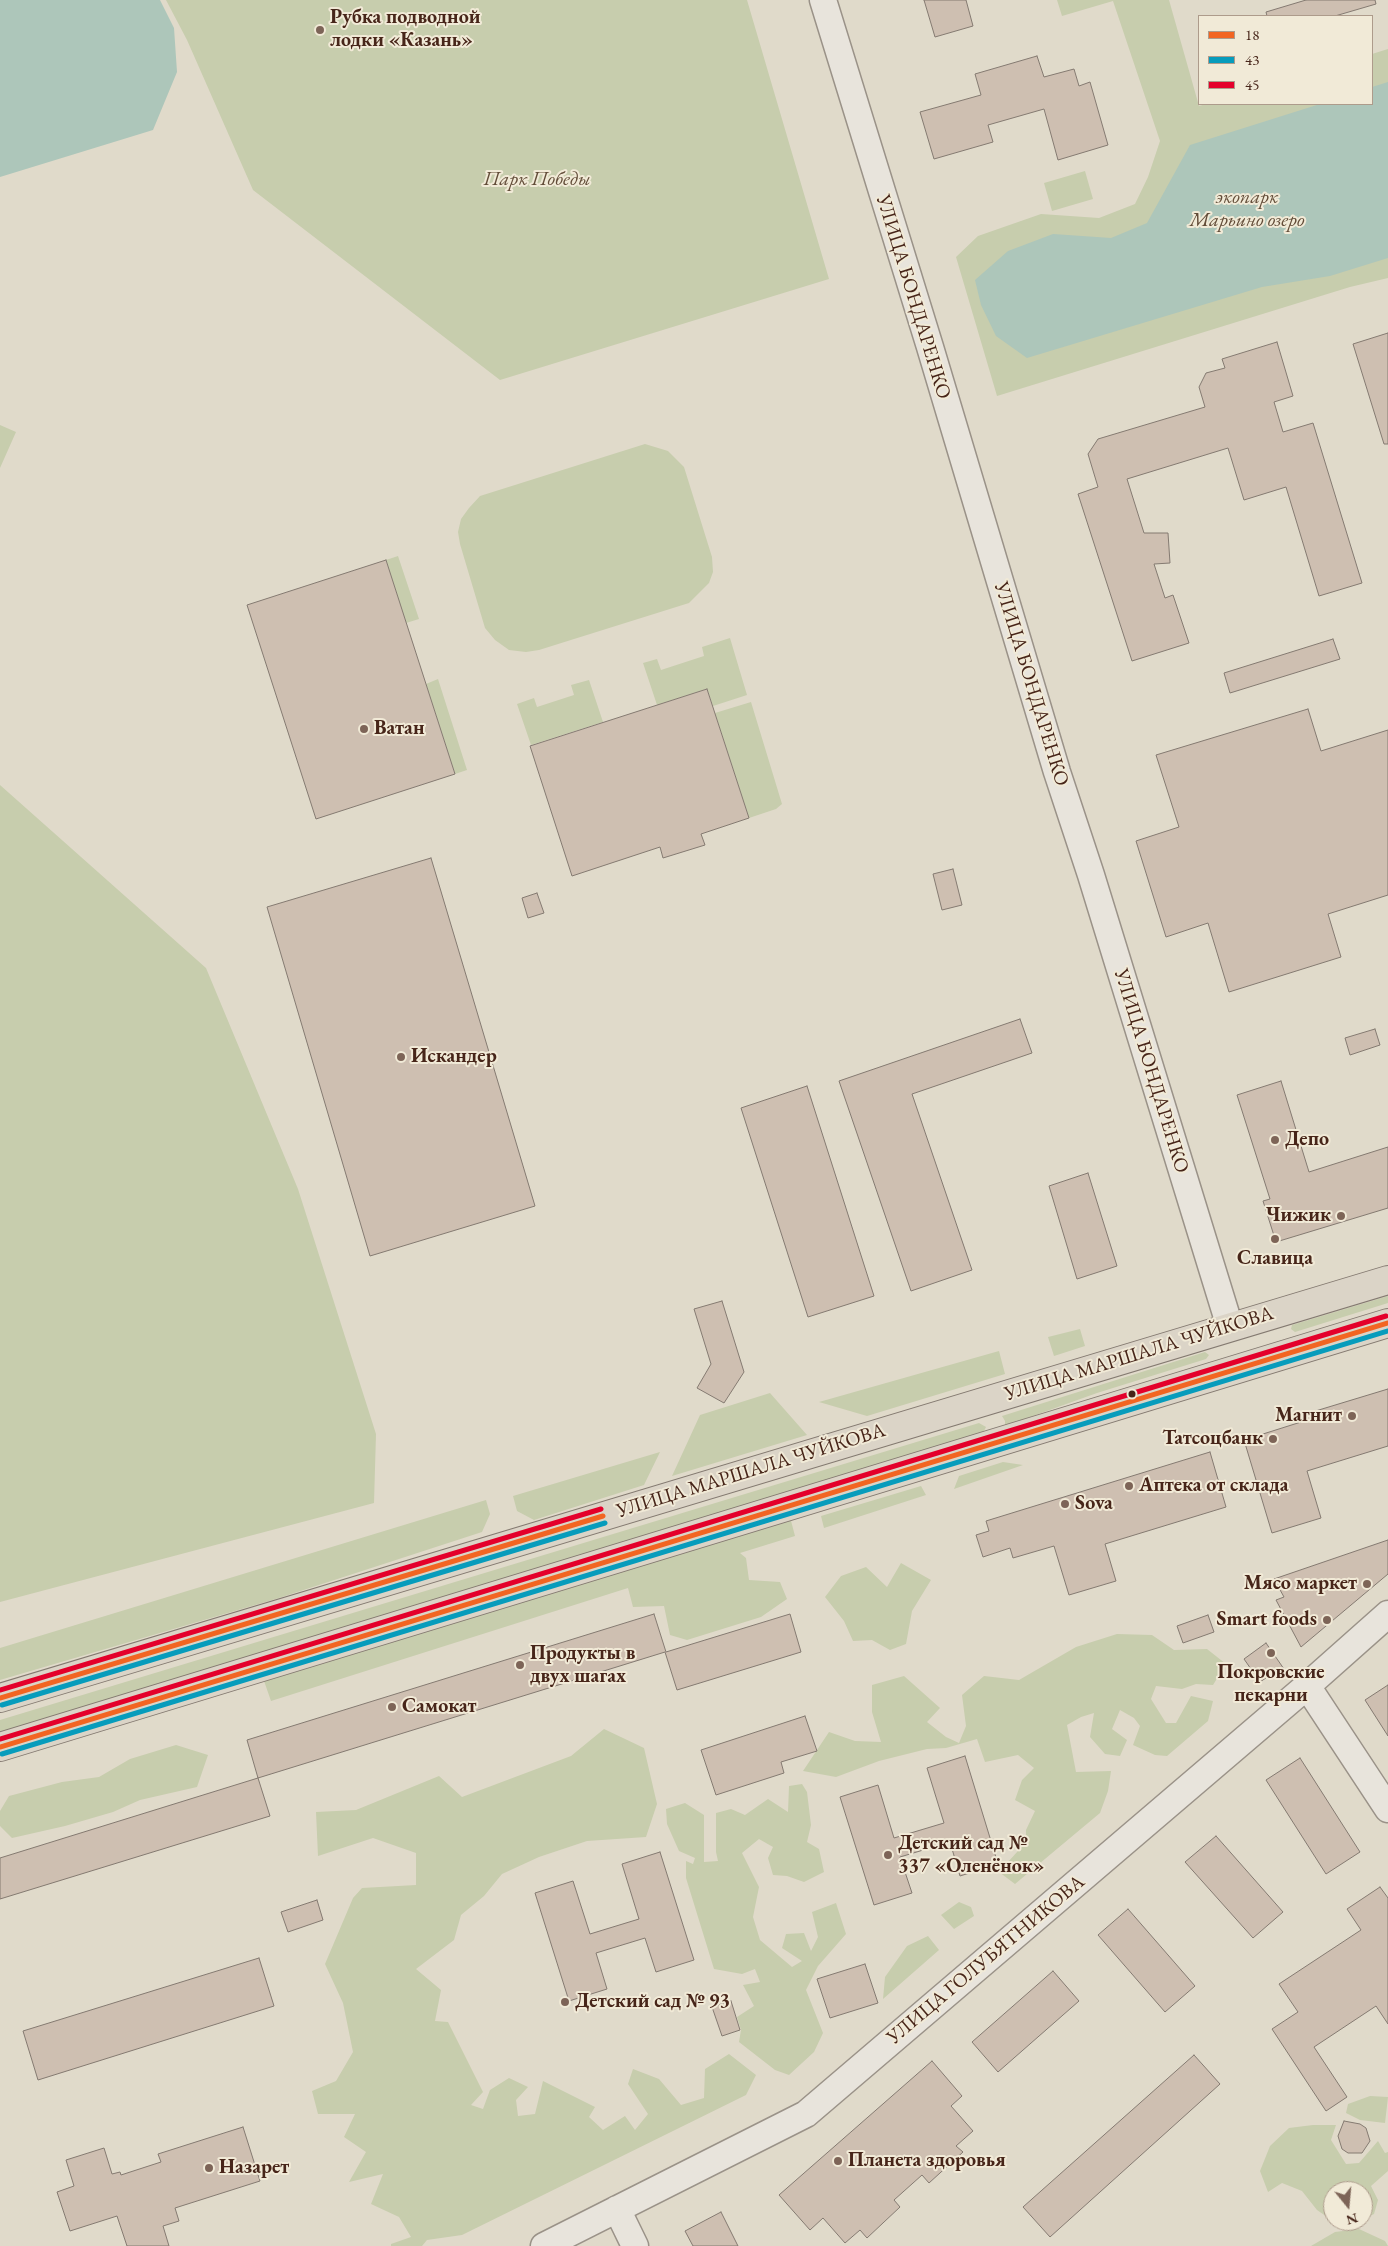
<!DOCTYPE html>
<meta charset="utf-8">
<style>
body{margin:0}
#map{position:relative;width:1388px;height:2246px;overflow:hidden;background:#e0daca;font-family:"EB Garamond",serif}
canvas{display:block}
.legend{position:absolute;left:1198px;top:15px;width:175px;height:90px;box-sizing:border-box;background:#f1ead7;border:1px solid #ad9b8b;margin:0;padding:6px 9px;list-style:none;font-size:15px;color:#472519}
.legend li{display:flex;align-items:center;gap:10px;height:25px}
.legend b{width:25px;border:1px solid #ad9b8b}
.north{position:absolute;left:1323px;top:2181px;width:50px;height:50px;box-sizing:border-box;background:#f1ead7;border:1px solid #ad9b8b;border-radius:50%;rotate:163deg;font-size:14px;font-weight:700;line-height:20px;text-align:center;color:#472519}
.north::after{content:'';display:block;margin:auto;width:18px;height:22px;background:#7d6457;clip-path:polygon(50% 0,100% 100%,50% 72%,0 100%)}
</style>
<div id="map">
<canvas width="1388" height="2246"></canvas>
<ul class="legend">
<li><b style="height:6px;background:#f26522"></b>18</li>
<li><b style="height:6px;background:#079cbc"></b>43</li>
<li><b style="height:6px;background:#e4002b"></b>45</li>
</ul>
<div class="north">N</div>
</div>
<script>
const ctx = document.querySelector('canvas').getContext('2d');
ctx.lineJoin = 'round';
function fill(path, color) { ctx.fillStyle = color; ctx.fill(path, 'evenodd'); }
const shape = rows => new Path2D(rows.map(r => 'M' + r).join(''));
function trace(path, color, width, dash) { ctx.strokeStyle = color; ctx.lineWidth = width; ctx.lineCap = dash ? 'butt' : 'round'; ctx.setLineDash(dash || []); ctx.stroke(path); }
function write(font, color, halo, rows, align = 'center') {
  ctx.font = font + ' "EB Garamond",serif'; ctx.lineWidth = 4; ctx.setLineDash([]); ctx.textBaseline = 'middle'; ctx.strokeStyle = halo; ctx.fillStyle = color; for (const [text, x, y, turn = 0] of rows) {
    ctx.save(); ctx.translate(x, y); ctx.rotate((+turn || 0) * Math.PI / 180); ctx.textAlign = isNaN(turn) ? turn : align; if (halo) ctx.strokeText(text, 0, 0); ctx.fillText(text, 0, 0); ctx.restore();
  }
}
fill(shape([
 [166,0,747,0,829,279,500,380,253,190,187,40],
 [1057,0,1169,0,1199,106,1206,104,1372,104,1372,54,1388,49,1388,278,1350,287,997,396,956,257,978,236,1041,214,1099,218,1135,204,1148,177,1160,141,1113,1,1062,16],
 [1085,171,1093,199,1052,211,1044,183],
 [0,425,16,432,0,468],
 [645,444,668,451,684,467,712,557,713,572,709,583,689,603,539,650,526,652,509,650,495,640,485,628,460,544,458,532,461,519,469,508,480,496],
 [398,556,419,619,406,623,386,560],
 [730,638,747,695,713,706,707,689,657,705,643,663,657,659,661,670,704,656,702,647],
 [438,679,467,770,455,774,426,684],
 [589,680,603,722,531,745,517,704,534,698,537,707,574,695,571,685],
 [751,702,782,804,776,809,749,818,715,713],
 [0,785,206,968,298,1189,376,1434,374,1503,0,1602],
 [1388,1296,1388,1303,1295,1332,1291,1329,1292,1325],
 [1080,1329,1085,1346,1054,1356,1048,1337],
 [999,1351,1005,1374,867,1416,819,1402],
 [1205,1352,1209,1355,1206,1359,1097,1393,1005,1426,1005,1421,1002,1416],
 [770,1393,807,1435,672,1476,700,1415],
 [979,1423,986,1427,982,1435,0,1733,0,1720],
 [660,1452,644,1485,534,1520,517,1511,513,1496],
 [1003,1462,1023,1465,954,1489,959,1476],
 [921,1486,926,1495,824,1528,821,1516],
 [486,1500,490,1514,482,1532,279,1598,0,1680,0,1648],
 [790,1517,795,1536,740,1553,746,1558,749,1580,780,1582,787,1599,761,1617,687,1640,670,1635,664,1606,633,1607,628,1588,271,1701,263,1678],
 [901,1563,931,1580,912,1611,906,1644,890,1650,872,1640,853,1641,844,1621,825,1597,841,1576,866,1567,887,1587],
 [1117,1634,1152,1635,1174,1650,1207,1649,1226,1664,1213,1685,1196,1684,1182,1689,1156,1686,1151,1699,1166,1723,1176,1723,1191,1696,1213,1701,1208,1721,1167,1756,1155,1755,1133,1745,1140,1726,1134,1718,1120,1710,1112,1729,1127,1740,1120,1756,1105,1754,1090,1737,1094,1713,1081,1717,1067,1725,1076,1772,1111,1771,1108,1791,1100,1813,1015,1884,999,1872,1026,1842,1026,1830,1035,1811,1015,1800,1022,1780,1034,1768,1018,1755,985,1762,977,1739,946,1748,927,1749,879,1761,836,1777,803,1771,829,1732,855,1741,881,1742,872,1712,872,1685,904,1676,940,1708,927,1722,946,1737,959,1743,966,1726,962,1695,984,1676,1019,1680,1076,1647],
 [604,1729,644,1748,657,1804,646,1837,587,1841,539,1857,502,1874,484,1896,461,1915,454,1940,416,1969,441,1990,435,2021,448,2022,483,2092,471,2105,483,2109,490,2090,509,2078,528,2087,516,2100,518,2116,535,2114,543,2081,595,2107,589,2117,603,2130,625,2116,635,2130,648,2114,628,2084,633,2069,659,2079,681,2105,704,2098,705,2069,729,2054,756,2075,746,2095,462,2235,427,2240,422,2246,391,2246,391,2244,411,2237,399,2217,371,2204,383,2174,349,2182,366,2152,344,2137,355,2114,318,2114,312,2091,336,2081,353,2052,343,2003,325,1964,353,1898,362,1888,416,1885,416,1853,373,1838,318,1856,316,1812,356,1810,439,1776,462,1797,571,1756],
 [176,1745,208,1755,197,1787,140,1800,113,1812,65,1826,12,1838,0,1826,0,1811,9,1796,62,1782,99,1777,130,1759],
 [802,1784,807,1792,811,1825,807,1842,819,1849,824,1872,804,1882,787,1876,773,1875,768,1858,773,1847,759,1839,742,1853,759,1887,753,1917,760,1940,792,1967,802,1961,782,1948,786,1934,804,1933,811,1951,818,1937,812,1912,836,1903,846,1934,818,1966,806,1990,823,2033,814,2052,789,2075,775,2070,739,2042,741,2030,737,2017,754,2006,743,1985,760,1982,755,1969,742,1974,714,1969,686,1878,686,1861,693,1864,695,1858,679,1851,667,1824,666,1809,685,1803,704,1815,704,1862,718,1861,716,1852,716,1813,731,1809,745,1815,768,1799,788,1812,789,1786],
 [959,1902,971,1907,974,1916,954,1929,941,1915],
 [928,1936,939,1950,883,1999,885,1977,907,1946],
 [1370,2096,1388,2097,1385,2123,1360,2120,1346,2113,1348,2104],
 [1313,2125,1336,2125,1331,2140,1346,2164,1359,2163,1378,2141,1385,2153,1388,2152,1388,2171,1371,2186,1378,2200,1374,2214,1363,2219,1363,2191,1333,2191,1333,2221,1359,2221,1336,2223,1317,2210,1302,2191,1282,2183,1268,2192,1260,2171,1270,2146,1289,2128],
 [1359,2229,1385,2241,1388,2246,1311,2246,1335,2232]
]), '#c7cdad');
fill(shape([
 [0,0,160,0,174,28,177,72,153,130,0,177],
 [1388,82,1388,258,1330,276,1262,287,1027,358,996,336,981,305,975,280,1008,251,1053,234,1111,238,1147,223,1190,145,1320,104,1372,104,1372,87]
]), '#adc6ba');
const building = shape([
 [924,0,966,0,973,26,935,37,924,0],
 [1306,0,1375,0,1376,4,1335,16,1267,16,1266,12,1306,0],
 [1037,56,1044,77,1074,69,1079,86,1090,82,1108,145,1058,160,1044,109,988,125,993,142,934,159,920,112,981,95,975,74,1037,56],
 [1388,333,1388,444,1384,444,1353,344,1388,333],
 [1277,342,1293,396,1274,402,1283,432,1313,423,1362,583,1319,596,1286,487,1244,500,1228,448,1127,479,1144,533,1168,533,1170,563,1154,564,1165,598,1173,595,1189,643,1132,661,1078,494,1098,487,1088,454,1098,439,1205,407,1199,387,1206,373,1225,368,1222,359,1277,342],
 [386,560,455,774,316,819,247,605,386,560],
 [1333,639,1340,659,1230,693,1224,673,1333,639],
 [707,689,749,818,701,834,705,845,663,858,660,847,572,876,530,746,707,689],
 [1308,709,1321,751,1388,730,1388,895,1328,914,1341,957,1229,992,1208,923,1166,937,1136,841,1179,827,1156,755,1308,709],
 [431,858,535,1206,370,1256,267,907,431,858],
 [953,869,962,905,942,910,933,874,953,869],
 [537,893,544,913,528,918,522,898,537,893],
 [1020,1019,1032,1053,912,1094,972,1270,911,1291,839,1081,1020,1019],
 [1375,1029,1380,1045,1350,1055,1345,1038,1375,1029],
 [1281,1081,1309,1172,1388,1147,1388,1208,1276,1242,1263,1201,1270,1199,1237,1095,1281,1081],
 [807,1086,874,1296,808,1317,741,1108,807,1086],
 [1088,1173,1117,1266,1077,1279,1049,1186,1088,1173],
 [722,1301,744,1372,724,1403,697,1388,711,1364,694,1309,722,1301],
 [1388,1389,1388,1446,1307,1471,1321,1518,1272,1533,1244,1440,1301,1422,1299,1416,1388,1389],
 [1210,1452,1226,1507,1105,1544,1116,1581,1069,1595,1054,1546,1013,1558,1010,1548,983,1557,976,1535,989,1531,986,1521,1210,1452],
 [1388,1540,1388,1574,1301,1647,1276,1600,1284,1597,1274,1579,1388,1540],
 [654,1614,666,1652,790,1614,801,1652,677,1690,665,1652,258,1778,247,1740,654,1614],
 [1208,1615,1214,1632,1183,1643,1177,1626,1208,1615],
 [1266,1643,1284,1669,1279,1669,1260,1682,1244,1659,1266,1643],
 [1388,1685,1388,1736,1365,1700,1388,1685],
 [805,1716,817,1751,781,1762,784,1773,716,1795,701,1750,805,1716],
 [965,1756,998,1864,960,1876,950,1842,900,1857,912,1893,874,1905,840,1797,878,1785,894,1838,944,1823,927,1768,965,1756],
 [1300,1758,1360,1852,1326,1874,1266,1780,1300,1758],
 [258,1778,270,1816,0,1899,0,1858,258,1778],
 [1216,1836,1283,1912,1253,1938,1185,1862,1216,1836],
 [660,1852,694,1960,656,1972,645,1938,596,1953,607,1989,569,2001,535,1893,573,1881,590,1934,639,1919,622,1864,660,1852],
 [1380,1887,1388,1898,1388,2024,1376,2006,1314,2047,1347,2097,1326,2111,1272,2029,1298,2012,1279,1984,1361,1930,1347,1909,1380,1887],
 [317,1900,323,1920,288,1932,281,1912,317,1900],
 [1128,1909,1195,1986,1165,2012,1098,1935,1128,1909],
 [259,1958,274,2006,38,2080,23,2031,259,1958],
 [865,1964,878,2003,830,2018,817,1979,865,1964],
 [1053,1971,1079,2001,998,2072,972,2042,1053,1971],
 [731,2001,740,2030,722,2036,712,2007,731,2001],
 [1194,2055,1220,2084,1050,2237,1023,2207,1194,2055],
 [932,2061,962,2096,951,2106,973,2131,956,2146,963,2152,929,2183,922,2175,894,2200,900,2207,867,2238,860,2230,845,2243,823,2218,810,2230,779,2195,932,2061],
 [1344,2121,1360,2124,1366,2128,1370,2141,1362,2153,1348,2153,1342,2149,1338,2136,1344,2121],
 [243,2127,260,2181,175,2208,179,2221,163,2226,169,2246,127,2246,117,2216,70,2231,57,2192,74,2186,66,2160,104,2148,112,2174,120,2172,121,2175,161,2162,158,2154,243,2127],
 [721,2212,738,2246,693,2246,685,2231,721,2212]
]);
fill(building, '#cebfb1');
trace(building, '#847a71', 1);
const minor = shape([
 [823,0,930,347,1057,772,1091,875,1230,1327],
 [1307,1686,1388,1809],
 [617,2209,635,2246],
 [544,2246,806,2114,1307,1686,1388,1614]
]);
const major = shape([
 [0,1698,1388,1280],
 [0,1747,1388,1323]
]);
trace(minor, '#9a9288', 29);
trace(major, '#847a71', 30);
trace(minor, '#e8e4dc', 26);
trace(major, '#dbd4c7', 28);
trace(shape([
 [0,1698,603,1516],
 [0,1747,1388,1323]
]), '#f26522', 5);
trace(shape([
 [2,1705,605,1523],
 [2,1754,1388,1331]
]), '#079cbc', 5);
trace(shape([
 [0,1690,601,1509],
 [0,1739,1386,1316]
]), '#e4002b', 5);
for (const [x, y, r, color] of [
 [320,30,5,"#7d6457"],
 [364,729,5,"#7d6457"],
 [401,1057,5,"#7d6457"],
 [1275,1140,5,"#7d6457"],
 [1341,1216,5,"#7d6457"],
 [1275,1239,5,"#7d6457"],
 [1132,1394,4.5,"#472519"],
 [1352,1416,5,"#7d6457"],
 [1273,1439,5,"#7d6457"],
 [1129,1486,5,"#7d6457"],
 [1065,1504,5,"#7d6457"],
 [1367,1584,5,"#7d6457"],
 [1327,1620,5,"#7d6457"],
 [1271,1653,5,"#7d6457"],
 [520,1665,5,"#7d6457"],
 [392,1707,5,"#7d6457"],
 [888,1855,5,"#7d6457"],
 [565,2002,5,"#7d6457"],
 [838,2161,5,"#7d6457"],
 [209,2168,5,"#7d6457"]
]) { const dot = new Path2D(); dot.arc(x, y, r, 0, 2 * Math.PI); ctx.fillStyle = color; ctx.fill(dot); trace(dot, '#f1ead7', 2); }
write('bold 20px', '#472519', '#f1ead7', [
 ["Рубка подводной",330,18],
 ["лодки «Казань»",330,41],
 ["Ватан",374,729],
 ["Искандер",411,1057],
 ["Депо",1285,1140],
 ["Чижик",1331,1216,"right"],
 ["Славица",1275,1259,"center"],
 ["Магнит",1342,1416,"right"],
 ["Татсоцбанк",1263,1439,"right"],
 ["Аптека от склада",1139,1486],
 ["Sova",1075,1504],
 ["Мясо маркет",1357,1584,"right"],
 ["Smart foods",1317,1620,"right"],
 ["Продукты в",530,1654],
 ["двух шагах",530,1677],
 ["Покровские",1271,1673,"center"],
 ["пекарни",1271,1696,"center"],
 ["Самокат",402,1707],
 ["Детский сад №",898,1844],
 ["337 «Оленёнок»",898,1867],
 ["Детский сад № 93",575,2002],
 ["Планета здоровья",848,2161],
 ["Назарет",219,2168]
], 'left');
write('italic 20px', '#624c38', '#f1ead7', [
 ["Парк Победы",537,180],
 ["экопарк",1247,198],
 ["Марьино озеро",1247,221]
]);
write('20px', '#472519', '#f1ead7', [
 ["УЛИЦА БОНДАРЕНКО",913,297,73],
 ["УЛИЦА БОНДАРЕНКО",1031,684,73],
 ["УЛИЦА БОНДАРЕНКО",1151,1071,73],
 ["УЛИЦА МАРШАЛА ЧУЙКОВА",1139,1354,-17],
 ["УЛИЦА МАРШАЛА ЧУЙКОВА",751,1471,-17],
 ["УЛИЦА ГОЛУБЯТНИКОВА",986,1960,-40]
]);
</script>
